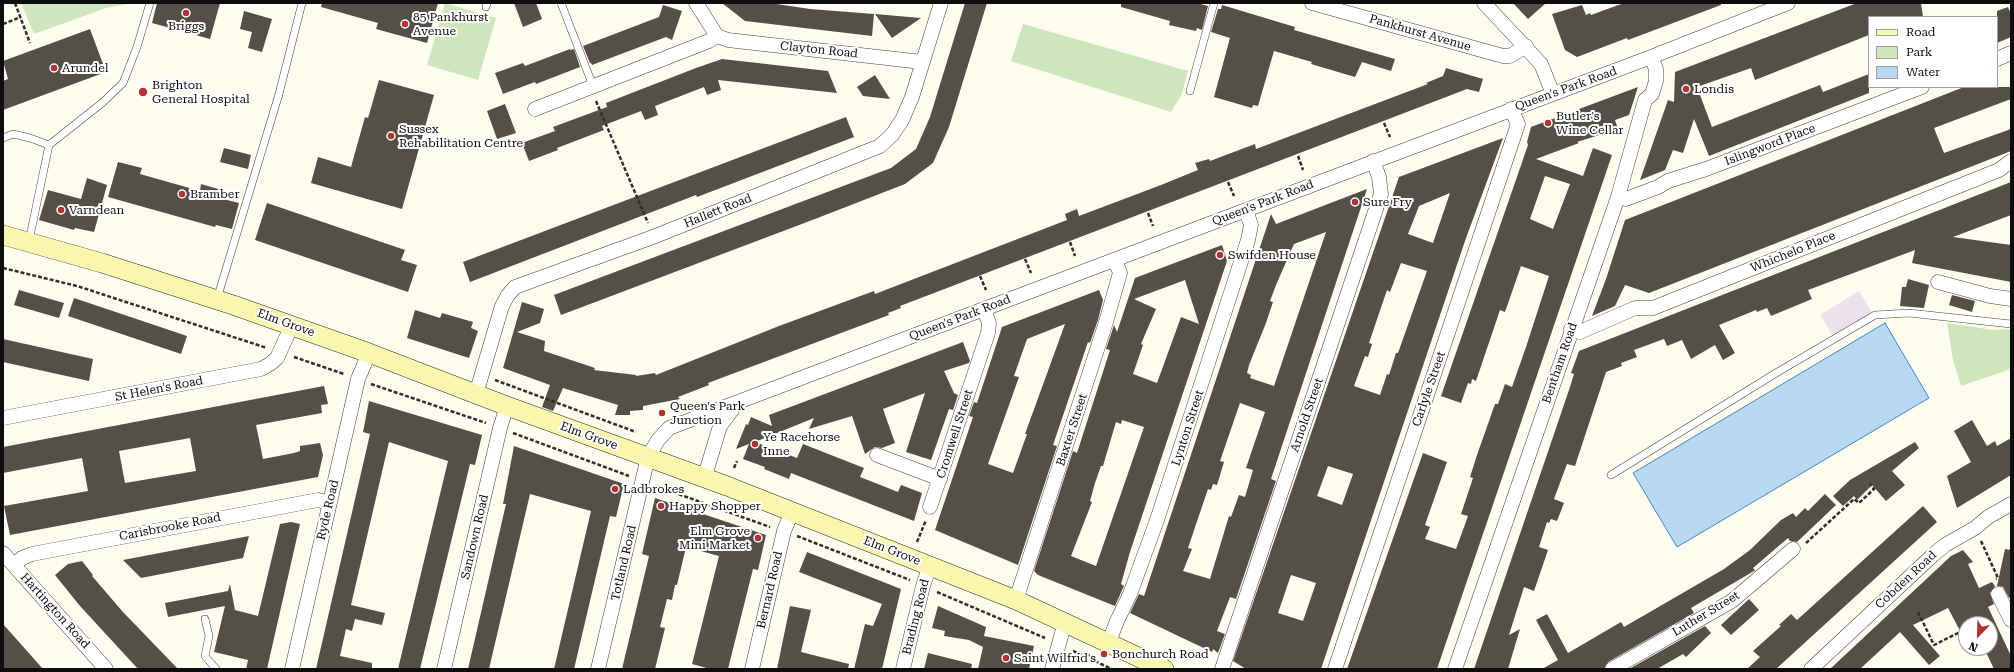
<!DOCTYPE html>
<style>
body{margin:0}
#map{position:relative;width:2014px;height:672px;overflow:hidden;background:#fefcef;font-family:"Roboto Serif",serif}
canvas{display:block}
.frame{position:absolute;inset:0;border:4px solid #0d0d0d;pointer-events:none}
.legend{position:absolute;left:1868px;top:16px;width:130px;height:72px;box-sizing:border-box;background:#fff;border:1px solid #9e9e9e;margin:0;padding:5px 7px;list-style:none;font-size:12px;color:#0d0d0d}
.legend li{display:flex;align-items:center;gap:8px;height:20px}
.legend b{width:20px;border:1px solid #9e9e9e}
.north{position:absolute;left:1958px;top:616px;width:40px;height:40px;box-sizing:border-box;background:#fff;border:1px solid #9e9e9e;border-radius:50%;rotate:203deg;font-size:11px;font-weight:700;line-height:16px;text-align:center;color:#0d0d0d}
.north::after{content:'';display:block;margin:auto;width:14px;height:18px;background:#b33230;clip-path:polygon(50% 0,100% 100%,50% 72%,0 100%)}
</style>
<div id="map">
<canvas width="2014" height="672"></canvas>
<div class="frame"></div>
<ul class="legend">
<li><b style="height:5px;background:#f9f6ae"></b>Road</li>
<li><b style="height:11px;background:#cee6bb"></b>Park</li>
<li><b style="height:11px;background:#b7d8f1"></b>Water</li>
</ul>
<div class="north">N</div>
</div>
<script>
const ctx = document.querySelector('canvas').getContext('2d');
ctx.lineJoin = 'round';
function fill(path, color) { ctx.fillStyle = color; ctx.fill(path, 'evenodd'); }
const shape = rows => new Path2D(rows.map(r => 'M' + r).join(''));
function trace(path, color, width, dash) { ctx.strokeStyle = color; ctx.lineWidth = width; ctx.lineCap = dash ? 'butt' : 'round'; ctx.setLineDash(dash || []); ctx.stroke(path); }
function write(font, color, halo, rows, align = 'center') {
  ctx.font = font + ' "Roboto Serif",serif'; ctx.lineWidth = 4; ctx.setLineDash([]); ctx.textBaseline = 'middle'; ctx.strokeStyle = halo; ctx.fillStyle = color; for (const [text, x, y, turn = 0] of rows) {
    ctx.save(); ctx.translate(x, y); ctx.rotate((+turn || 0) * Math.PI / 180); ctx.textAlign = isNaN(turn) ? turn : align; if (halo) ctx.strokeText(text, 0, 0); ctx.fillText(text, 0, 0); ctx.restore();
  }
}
fill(shape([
 [1859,291,1872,312,1833,336,1820,315]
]), '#ebe2eb');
fill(shape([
 [21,3,133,3,106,8,34,34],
 [445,3,496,18,478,80,427,65],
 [1023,24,1188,71,1182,94,1171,112,1011,61],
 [1947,323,1993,330,2011,329,2011,369,1961,386,1953,360]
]), '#cee6bb');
const water = shape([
 [1885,323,1929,398,1677,547,1633,473,1885,323]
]);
fill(water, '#b7d8f1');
trace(water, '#4387c3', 1);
fill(shape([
 [157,3,220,3,210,39,152,23],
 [322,3,438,3,427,43,376,29,378,23,321,7],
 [514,3,536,3,542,19,523,27],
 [722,3,770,3,810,9,874,14,872,36,745,21],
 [965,3,987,3,949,127,933,163,905,184,815,219,561,315,554,295,891,168,916,149,930,117],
 [1121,3,1197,3,1208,6,1202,30,1197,28,1196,31,1169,25,1170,21,1121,7],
 [1513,3,1546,3,1528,19],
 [1624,3,1721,3,1721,5,1628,40,1627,38,1577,57,1565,50,1552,14,1582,5,1586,15,1590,13,1591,15],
 [1857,3,1921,3,1923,17,1869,17,1869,35,1755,80,1751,68,1697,87,1712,127,1820,85,1823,92,1869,74,1869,93,1709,156,1694,119,1683,153,1673,150,1665,170,1640,180,1668,100,1674,102,1675,72],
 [663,5,682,11,672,40,666,37,592,65,591,63,590,63,583,46,659,17],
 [1222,5,1295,27,1294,30,1395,59,1391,71,1362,62,1355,77,1311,64,1312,62,1274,51,1258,106,1253,105,1252,108,1214,97,1230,38,1211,32,1218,9,1221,9],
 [2008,7,2011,14,2011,37,1997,43,1997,11],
 [244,11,272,19,262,52,248,48,252,32,240,29],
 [875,14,921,18,892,38],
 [90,29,106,72,3,110,3,81,8,79,3,61],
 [570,49,570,50,574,49,580,67,536,84,535,82,503,94,495,73,523,63,525,66],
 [722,59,828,71,837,93,718,80,721,90,707,95,704,87,655,106,658,115,645,120,641,111,602,126,604,130,557,148,558,150,529,161,522,143,555,131,553,127,607,107,606,103,696,68],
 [1446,68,1483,79,1479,92,1467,89,900,306,901,308,888,313,889,315,708,383,709,385,678,397,680,399,643,406,643,410,630,411,630,415,615,415,618,405,563,388,553,411,542,407,550,385,503,368,522,302,544,309,540,323,517,332,545,341,544,351,595,368,594,370,636,375,636,376,655,373,656,375,779,326,874,291,875,294,1067,220,1065,214,1077,209,1079,216,1161,185,1198,170,1195,163,1209,159,1210,161,1255,144,1256,149,1428,84,1426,83,1443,76],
 [875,75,890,99,863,96,857,87],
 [379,80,434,95,402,209,311,183,318,157,351,167,365,117,368,118],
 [1638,87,1629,115,1615,120,1618,129,1577,142,1579,143,1536,159,1583,176,1593,148,1612,155,1437,669,1347,669,1423,453,1447,462,1425,525,1430,527,1425,539,1456,549,1468,516,1461,514,1473,478,1470,477,1477,455,1495,404,1498,404,1505,384,1512,387,1526,347,1549,276,1521,266,1505,312,1500,310,1476,381,1472,379,1471,384,1468,383,1461,403,1441,396,1528,145,1527,142,1531,127],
 [1545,176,1570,184,1553,229,1530,219],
 [1964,87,2011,87,2011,99,1934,128,1944,153,2011,129,2011,151,1649,293,1625,285,1615,306,1592,316,1606,279,1625,220],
 [505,104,516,133,497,139,487,111],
 [846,117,854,137,697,197,696,195,470,282,463,262],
 [1503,138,1466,238,1321,669,1246,669,1233,661,1399,177],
 [1450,193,1433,243,1408,234,1419,206],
 [1401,263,1427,271,1398,353,1396,353,1389,375,1387,374,1380,395,1354,386,1365,356,1368,357,1372,344,1369,343,1387,290,1390,292],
 [1328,466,1353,474,1342,505,1317,496],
 [1291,575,1316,583,1303,621,1278,613],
 [224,148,251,155,248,169,220,162],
 [118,162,142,168,140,174,200,191,201,184,225,191,223,199,239,203,232,229,216,225,215,227,108,197],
 [87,178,107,185,94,232,75,228,74,230,39,220,48,190,81,199],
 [2011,182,2011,215,1953,237,2011,245,2011,282,1912,263,1915,250,1808,290,1812,299,1771,316,1767,308,1757,312,1756,310,1719,325,1735,353,1723,360,1715,345,1691,359,1682,340,1667,346,1664,339,1634,350,1637,357,1621,363,1622,366,1606,372,1575,466,1567,464,1554,499,1564,503,1557,521,1551,519,1549,523,1547,522,1539,547,1548,550,1534,591,1524,587,1509,635,1520,629,1508,669,1474,669,1570,387,1574,374,1571,373,1579,351],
 [1367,189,1271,479,1276,481,1236,599,1230,597,1217,631,1225,634,1218,653,1213,649,1212,652,1130,613,1139,594,1144,596,1271,214,1276,224],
 [1326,232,1274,386,1250,378,1251,375,1247,373,1249,365,1266,323,1273,302,1270,301,1276,285,1294,244],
 [1240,403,1265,412,1246,468,1253,470,1245,497,1239,495,1231,517,1229,516,1210,579,1183,571,1192,549,1188,548,1208,489,1211,490,1213,484,1217,485,1224,462,1220,461],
 [267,203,405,250,401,260,417,265,408,292,255,240],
 [1222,245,1227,261,1130,552,1121,584,1124,586,1115,606,1038,575,1034,571,1073,451,1077,453,1110,350,1106,349,1114,325,1117,332,1135,278],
 [1185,280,1199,324,1181,317,1157,383,1133,374,1143,345,1141,344,1156,309,1134,299],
 [1122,420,1144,427,1096,566,1071,556,1092,502,1090,501,1095,483,1101,466,1103,466,1116,422,1121,424],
 [1908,279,1929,285,1924,308,1900,306,1902,287,1906,287],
 [19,290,64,303,59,318,14,305],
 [1099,290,1103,300,1098,320,1090,343,1088,342,1053,445,1057,446,1018,565,935,530,973,417,969,416,974,402,977,403,1002,327],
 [1065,324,1025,434,1027,434,1013,473,988,464,1019,377,1014,376,1027,339],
 [1952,295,1975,301,1972,312,1949,305],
 [74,298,187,336,181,354,68,316],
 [415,310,440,318,442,313,473,322,471,328,478,331,469,358,407,338],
 [3,339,93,359,89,381,3,362],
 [963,342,970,361,969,363,944,371,954,393,958,395,953,410,949,409,931,460,906,452,925,393,883,409,895,443,882,448,875,447,865,454,852,416,809,429,814,418,755,442,797,458,803,444,864,468,860,477,898,492,901,485,922,493,914,521,791,473,789,479,764,469,765,467,743,459,749,444,736,449,746,424,748,425,751,417,772,426,769,415],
 [324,386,328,404,321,405,322,413,256,425,263,459,294,453,300,451,300,446,320,443,323,455,318,477,10,535,4,506,88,491,82,458,3,473,3,447],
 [190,438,196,471,125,483,119,451],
 [369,401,482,435,475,465,470,464,420,669,398,669,448,461,389,442,351,605,385,613,382,625,355,619,352,631,346,629,340,656,372,663,372,669,316,669,370,434,363,432],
 [1972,420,1987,446,1995,441,1997,446,2011,438,2011,475,1957,508,1947,476,1971,462,1954,431],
 [1915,442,1919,448,1892,471,1905,485,1886,501,1872,485,1857,500,1854,496,1843,506,1833,496,1850,480],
 [514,446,624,484,616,517,610,516,574,669,554,669,591,511,530,494,489,669,468,669,506,504,503,504],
 [1825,494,1836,505,1797,542,1790,541,1788,538,1753,568,1755,570,1754,571,1691,608,1694,613,1608,662,1604,669,1542,669,1558,660,1536,620,1547,614,1568,653,1621,622,1624,627,1724,569,1750,550,1781,520,1793,513,1796,517,1805,508,1808,511],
 [655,498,766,535,758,570,753,569,728,669,710,669,692,664,719,556,686,547,677,585,675,585,672,600,667,599,660,627,665,628,655,669,622,669,649,556,642,554],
 [1923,506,1937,522,1776,669,1747,669,1760,657,1753,651,1781,626,1779,625,1791,614,1797,620],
 [291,522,300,524,267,669,246,669,248,660,214,652,225,606,168,617,165,603,228,591,230,584,235,610,258,616,280,524],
 [249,536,243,558,213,564,141,578,123,560],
 [2005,549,2011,550,2011,597,2009,598,2003,587,1997,586],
 [1963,550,1973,562,1968,564,1979,588,1992,582,1995,586,1990,593,1994,604,1988,607,2011,656,2011,669,1994,669,1984,648,1990,648,1990,624,1966,624,1966,642,1948,608,1913,625,1940,656,1929,665,1900,632,1860,669,1830,669,1951,556],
 [807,552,901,589,882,669,854,669,865,624,873,626,882,604,799,572],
 [82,561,93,575,92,576,123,612,178,669,138,669,80,606,55,575,68,564],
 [1749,599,1759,610,1731,635,1721,625],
 [790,606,811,610,801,652,849,664,848,669,777,669],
 [938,606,986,627,984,636,1034,646,1029,669,978,669,983,647,969,640,944,636,945,631,932,628],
 [3,624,43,669,3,669],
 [1705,626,1711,633,1686,657,1683,654,1657,669,1629,669],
 [928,653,972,664,971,669,924,669]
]), '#554f4a');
const lane = shape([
 [561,3,593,86],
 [486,7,487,3],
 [1190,91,1214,3],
 [3,138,13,134,30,138,49,145],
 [29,241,49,145,102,103,123,83,137,47,150,3],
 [217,299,279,94,302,3],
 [1611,475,1776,373,1875,315,1909,313,2011,324],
 [205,619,209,636,205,656,216,669]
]);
const street = shape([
 [696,3,717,36,728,40,922,62],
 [1312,3,1503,56,1510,56,1526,46],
 [1484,3,1541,64,1553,94],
 [1997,59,2011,53],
 [535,109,709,41,717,36],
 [1618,197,1626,199,1658,187,1668,181,1706,169,1922,87],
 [1938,282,1990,296,2011,299],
 [1571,329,1580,332,1635,308,1653,308,1999,170,2011,161],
 [476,394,502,306,508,295,515,287,653,237,880,146,892,135,902,120,912,97,941,3],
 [3,418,261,369,270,364,277,358,292,325],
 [877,455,940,479],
 [704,479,720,426,737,403],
 [930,507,988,333,989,323,984,309],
 [3,553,106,669],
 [14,565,22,558,32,554,318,500,329,503],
 [1998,594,2011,620],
 [1016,600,1106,322,1120,273,1115,260],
 [1109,642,1117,621,1130,594,1157,520,1248,240,1251,225,1246,210],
 [292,669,358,379,369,353],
 [444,669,500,428,507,406],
 [598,669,648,457,658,440,669,428,1651,57,1788,3],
 [752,669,784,531,792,512],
 [903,669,923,586,930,565],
 [1052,669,1065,622],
 [1222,669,1381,194,1379,177,1373,161],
 [1335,669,1518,124,1511,109],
 [1455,669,1618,197,1645,100,1652,94,1656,81,1656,69,1651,57],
 [1612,669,1732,601,1793,549],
 [1811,669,1933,555,1945,545,1975,528,1988,517,2011,504]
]);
const secondary = shape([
 [3,235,102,263,233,305,369,353,507,406,727,486,1016,600,1164,669]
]);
trace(lane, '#404040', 8);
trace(street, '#404040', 15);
trace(secondary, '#2f2f2f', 20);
trace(shape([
 [15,3,30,43],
 [3,24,21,17],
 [596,101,648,223],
 [1384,123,1390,137],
 [1298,156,1303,170],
 [1228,182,1234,196],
 [1148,213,1153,226],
 [1070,242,1075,256],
 [1025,259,1031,273],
 [3,268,77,286,267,348],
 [980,276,986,290],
 [294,357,344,374],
 [495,380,636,432],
 [371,384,486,423],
 [513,433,629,476],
 [734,468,737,461],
 [656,486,770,527],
 [797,536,910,580],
 [1981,541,1998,578,1996,579],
 [917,542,926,520],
 [1806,543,1854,499,1859,503,1874,489,1870,484],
 [937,592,1045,638],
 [1918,612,1934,645,1966,629],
 [1073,651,1112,669]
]), '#2f2f2f', 2.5, [4, 2]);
trace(lane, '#fff', 7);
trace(street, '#fff', 14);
trace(secondary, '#f9f6ae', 19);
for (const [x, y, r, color] of [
 [186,13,4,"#b33230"],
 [405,24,4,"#b33230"],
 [54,68,4,"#b33230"],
 [1686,89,4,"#b33230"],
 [143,92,5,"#b33230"],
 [1548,123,4,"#b33230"],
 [391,136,4,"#b33230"],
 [182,194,4,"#b33230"],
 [1355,202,4,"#b33230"],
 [61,210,4,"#b33230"],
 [1220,255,4,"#b33230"],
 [662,413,4,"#b33230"],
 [755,444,4,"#b33230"],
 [615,489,4,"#b33230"],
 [661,506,4,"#b33230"],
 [758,538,4,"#b33230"],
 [1104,654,4,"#b33230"],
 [1006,658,4,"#b33230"]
]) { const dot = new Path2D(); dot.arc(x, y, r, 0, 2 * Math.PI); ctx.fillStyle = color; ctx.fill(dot); trace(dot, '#fff', 1.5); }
write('12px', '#0d0d0d', '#fff', [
 ["85 Pankhurst",413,17],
 ["Avenue",413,31],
 ["Briggs",186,26,"center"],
 ["Arundel",62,68],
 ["Brighton",152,85],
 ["General Hospital",152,99],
 ["Londis",1694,89],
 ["Butler's",1556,116],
 ["Wine Cellar",1556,130],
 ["Sussex",399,129],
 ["Rehabilitation Centre",399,143],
 ["Bramber",190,194],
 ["Sure Fry",1363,202],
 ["Varndean",69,210],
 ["Swifden House",1228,255],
 ["Queen's Park",670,406],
 ["Junction",670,420],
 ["Ye Racehorse",763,437],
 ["Inne",763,451],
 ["Ladbrokes",623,489],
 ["Happy Shopper",669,506],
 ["Elm Grove",750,531,"right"],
 ["Mini Market",750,545,"right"],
 ["Bonchurch Road",1112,654],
 ["Saint Wilfrid's",1014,658]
], 'left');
write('12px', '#0d0d0d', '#fff', [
 ["Pankhurst Avenue",1420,33,16],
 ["Clayton Road",819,50,6],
 ["Queen's Park Road",1566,89,-20],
 ["Islingword Place",1770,145,-21],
 ["Queen's Park Road",1263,203,-21],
 ["Hallett Road",718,211,-22],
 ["Whichelo Place",1793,252,-22],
 ["Queen's Park Road",960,318,-21],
 ["Elm Grove",286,323,20],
 ["Bentham Road",1560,363,-71],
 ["St Helen's Road",159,389,-11],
 ["Carlyle Street",1429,389,-71],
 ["Arnold Street",1307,415,-71],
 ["Lynton Street",1188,428,-72],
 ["Baxter Street",1072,430,-72],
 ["Cromwell Street",955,434,-72],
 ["Elm Grove",589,436,20],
 ["Ryde Road",328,510,-77],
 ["Carisbrooke Road",170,527,-11],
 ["Sandown Road",475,537,-77],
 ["Elm Grove",892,551,21],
 ["Totland Road",624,563,-77],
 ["Cobden Road",1906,580,-43],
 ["Bernard Road",770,590,-77],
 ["Hartington Road",55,611,48],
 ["Luther Street",1706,614,-31],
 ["Brading Road",916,617,-76]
]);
</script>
